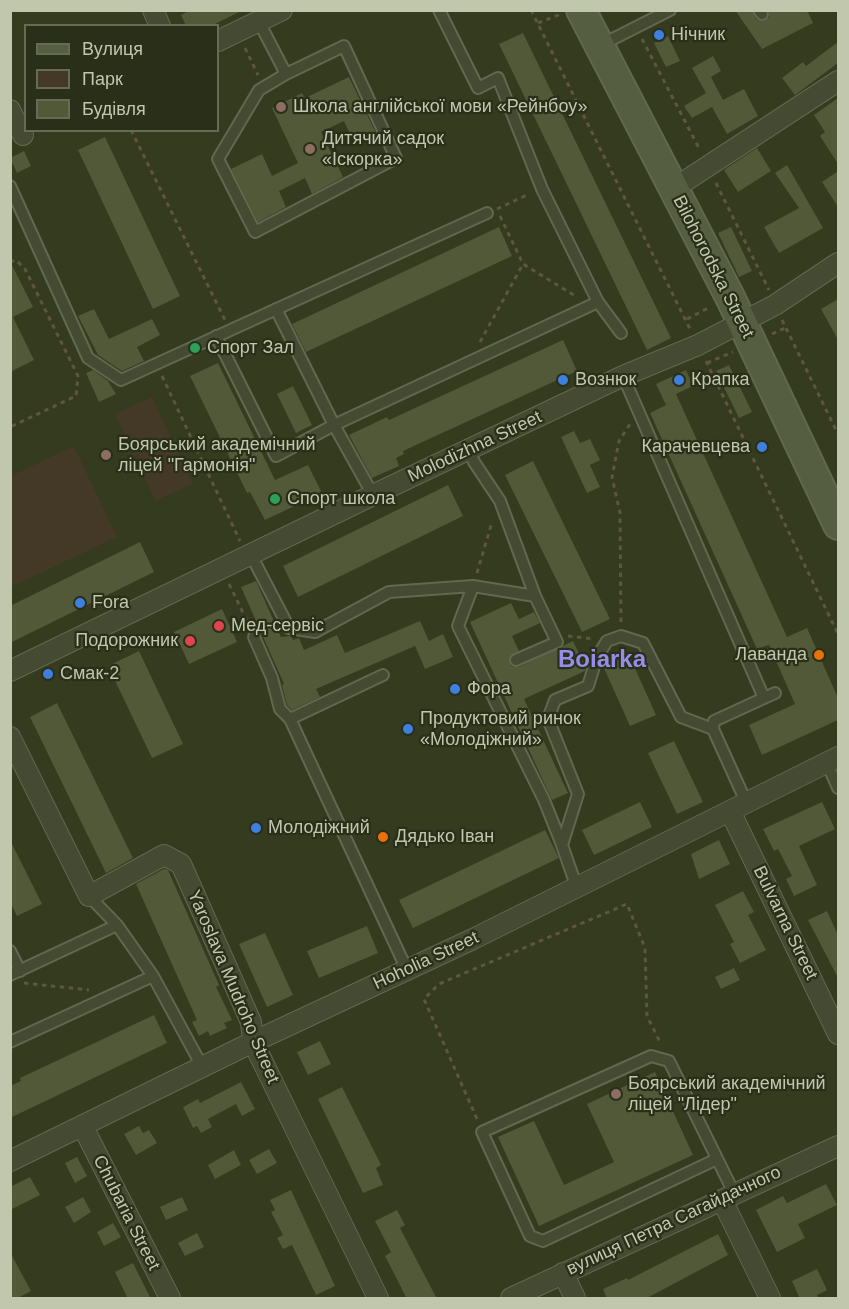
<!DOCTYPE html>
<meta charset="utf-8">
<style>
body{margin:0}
#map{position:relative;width:849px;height:1309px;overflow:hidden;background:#343b1e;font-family:Arial,sans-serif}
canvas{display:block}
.frame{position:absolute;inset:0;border:12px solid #c0c7ad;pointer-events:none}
.legend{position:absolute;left:24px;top:24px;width:195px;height:108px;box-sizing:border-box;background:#292f18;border:2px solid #656c54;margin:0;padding:8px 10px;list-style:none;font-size:18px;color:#c0c7ad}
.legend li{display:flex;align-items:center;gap:12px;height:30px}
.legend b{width:30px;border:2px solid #656c54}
</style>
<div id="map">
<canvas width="849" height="1309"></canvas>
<div class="frame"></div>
<ul class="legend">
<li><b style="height:8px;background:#555e40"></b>Вулиця</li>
<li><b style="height:16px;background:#443926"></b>Парк</li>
<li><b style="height:16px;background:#515938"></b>Будівля</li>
</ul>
</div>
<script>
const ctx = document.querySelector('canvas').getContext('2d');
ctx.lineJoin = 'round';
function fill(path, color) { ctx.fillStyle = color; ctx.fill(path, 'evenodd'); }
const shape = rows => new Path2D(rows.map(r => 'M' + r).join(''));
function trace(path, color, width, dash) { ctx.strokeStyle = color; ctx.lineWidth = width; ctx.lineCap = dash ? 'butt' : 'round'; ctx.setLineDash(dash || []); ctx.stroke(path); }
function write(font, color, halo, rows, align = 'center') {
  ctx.font = font + ' Arial,sans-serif'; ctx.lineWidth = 4.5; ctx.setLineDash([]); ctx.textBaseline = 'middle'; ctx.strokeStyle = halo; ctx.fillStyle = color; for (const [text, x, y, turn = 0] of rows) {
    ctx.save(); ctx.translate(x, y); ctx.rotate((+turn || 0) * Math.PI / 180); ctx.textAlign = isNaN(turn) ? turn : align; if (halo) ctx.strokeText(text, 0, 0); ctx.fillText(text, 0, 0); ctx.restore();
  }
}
fill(shape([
 [152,397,193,484,155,501,115,414],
 [74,446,117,537,11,587,11,476]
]), '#443926');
fill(shape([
 [190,10,243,10,211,26,186,26,181,15],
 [735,10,752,10,756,19,762,21,769,17,768,10,807,10,813,23,762,49],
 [523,33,671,338,647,350,499,44],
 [668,36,680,61,666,67,654,43],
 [838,42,838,63,795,95,782,78,803,62,806,66],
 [713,56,721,71,711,77,723,100,744,89,758,116,727,134,712,107,692,118,684,106,706,93,692,68],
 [349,77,376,133,354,143,344,121,321,132,343,177,312,194,305,178,279,191,286,207,258,222,231,169,262,154,272,176,298,163,272,108,302,93,305,98],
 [838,98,838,164,820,136,825,132,814,115],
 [105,137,180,296,153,309,78,150],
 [757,148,771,171,738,192,724,170],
 [24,151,31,166,17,173,10,158],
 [787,165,823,228,779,253,764,227,799,208,775,173],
 [838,171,838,207,822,182],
 [499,227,512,256,306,352,292,324],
 [731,227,752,271,739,277,718,233],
 [10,261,33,307,13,317,34,360,10,372],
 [838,299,838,340,821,309],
 [94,309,109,339,152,319,160,335,137,347,144,361,122,371,98,355,78,316],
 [563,340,577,371,403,451,404,454,396,458,399,466,372,478,349,435,387,417,389,420],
 [218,363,275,480,308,465,322,493,265,520,250,492,247,493,190,376],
 [729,365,752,412,739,418,716,371],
 [93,370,108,381,116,394,99,402,86,373],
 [686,370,693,386,676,394,787,637,807,628,838,698,838,720,762,755,749,725,795,704,769,645,757,649,650,413,666,405,656,384],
 [293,386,312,425,296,433,277,394],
 [574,431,580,443,590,439,600,460,590,465,600,487,587,493,561,437],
 [533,461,610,619,582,632,505,475],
 [448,485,463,516,298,597,283,566],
 [140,542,154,572,10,643,10,606],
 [256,581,281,637,291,636,293,640,299,638,304,650,337,635,345,653,420,621,429,641,443,634,453,657,425,669,415,646,316,689,320,697,292,710,287,705,282,685,284,684,241,587],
 [511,603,519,619,534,612,540,623,512,636,519,651,510,656,511,666,519,667,573,641,586,668,585,671,524,699,568,793,552,800,470,622],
 [222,609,237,642,189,664,174,632],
 [139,651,183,744,152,758,108,666],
 [629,655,656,715,630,726,603,666],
 [57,703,133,858,106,873,30,717],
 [674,741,703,802,677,814,648,753],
 [640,802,652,827,594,855,582,830],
 [822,802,835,829,799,846,817,885,794,896,786,879,792,876,778,849,774,851,763,829],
 [545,830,559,858,413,928,399,900],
 [10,840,42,904,17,916,10,902],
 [719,840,730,864,699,879,691,854],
 [164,869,168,870,219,985,216,987,232,1020,224,1023,227,1028,210,1036,208,1031,199,1036,192,1022,197,1020,136,884],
 [743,891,754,912,748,915,766,950,740,963,730,944,734,942,715,905],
 [827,911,838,935,838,978,808,920],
 [367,926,378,953,319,978,307,951],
 [265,933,293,995,267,1007,239,944],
 [734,968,740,980,721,989,715,977],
 [154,1015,167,1043,10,1118,10,1086,21,1081,20,1078],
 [320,1041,331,1064,308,1075,297,1052],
 [655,1072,693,1155,539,1226,498,1137,534,1121,564,1185,614,1162,587,1104],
 [241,1082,255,1109,242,1116,236,1104,208,1119,212,1127,201,1133,197,1126,193,1128,183,1107,198,1099,200,1103],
 [342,1087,381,1165,376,1168,383,1185,363,1193,318,1099],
 [139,1126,143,1133,149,1130,157,1143,136,1155,124,1134],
 [269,1149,277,1163,257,1174,249,1160],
 [234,1150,241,1165,215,1179,208,1165],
 [77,1157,87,1176,75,1183,65,1163],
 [30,1177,40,1195,10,1210,10,1187],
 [826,1184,837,1205,798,1224,805,1238,777,1252,756,1210,783,1196,787,1203],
 [291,1190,335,1286,316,1295,292,1245,283,1249,277,1238,283,1235,271,1212,275,1210,270,1200],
 [83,1197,91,1212,74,1223,65,1207],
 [182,1197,188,1210,166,1220,160,1207],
 [397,1210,405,1225,400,1228,437,1299,407,1299,385,1256,391,1252,375,1221],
 [113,1223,121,1237,104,1246,97,1232],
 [197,1233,204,1247,185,1256,178,1243],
 [718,1234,728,1255,645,1299,607,1299,603,1289,627,1278,628,1280],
 [10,1252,31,1291,16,1299,10,1299],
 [133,1263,151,1299,128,1299,115,1272],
 [817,1269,827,1290,817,1295,819,1299,800,1299,792,1281]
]), '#515938');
const lane = shape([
 [439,10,478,88,498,78,542,189,598,302,621,333],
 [759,10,762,14],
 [259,22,286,74,344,46,396,158,255,232,218,159,259,90,286,74],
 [599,46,670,10],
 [10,186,88,358,121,380,487,213],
 [276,309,334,425,373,495],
 [216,336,276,456,334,425,598,302],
 [623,376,764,698],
 [469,450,474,462,500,501,535,596,557,642,516,660],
 [251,555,289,628,315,632,389,592,473,586],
 [535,596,473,586,458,626,544,800,562,845],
 [254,637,272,678,280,709,290,719],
 [383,675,290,719,407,970],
 [827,763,838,788],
 [747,804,713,729,714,721,775,693],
 [577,888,562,845,578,794,548,719,555,700,588,686,597,657,607,641,621,636,643,643,681,717,713,729],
 [89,896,117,925,153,976],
 [10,951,20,971],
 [10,975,117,925],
 [10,1042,153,976,203,1068],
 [717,1159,543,1241,530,1236,482,1132,651,1056,669,1061,734,1193]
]);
const street = shape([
 [153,10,160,26],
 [218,41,282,10],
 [10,110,23,135],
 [673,189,838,81],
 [10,671,373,495,623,376,698,345,775,305,838,263],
 [10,737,89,896,164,855,181,864,251,1022,253,1042,378,1298],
 [731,813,838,1034],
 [83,1127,170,1298],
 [10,1161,253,1042,473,939,838,757],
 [722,1200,770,1298],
 [563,1273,575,1298],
 [511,1298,838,1146]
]);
const secondary = shape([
 [581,10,730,297,838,525]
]);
trace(lane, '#626850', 14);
trace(street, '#626850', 22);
trace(secondary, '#626850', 32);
trace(shape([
 [531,10,691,331],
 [538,23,561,14],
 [642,39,700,150],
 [245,48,258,75],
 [131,130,225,320],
 [716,183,769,290],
 [497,209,529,194],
 [500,216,523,264,577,297],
 [10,262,16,260,25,269,78,376,76,396,10,427],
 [687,319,710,307],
 [782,320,838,434],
 [772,334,785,328],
 [480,342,523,264],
 [706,361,838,634],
 [707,363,733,352],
 [162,376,240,541],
 [477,573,492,522],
 [229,584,250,627],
 [621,622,620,513,612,477,619,441,630,424],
 [568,636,594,639],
 [24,983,89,990],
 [477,1119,424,999,439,984,627,904,645,948,647,1016,661,1044]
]), '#5d5742', 3, [4.5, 4.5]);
trace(lane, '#454b32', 10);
trace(street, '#454b32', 20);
trace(secondary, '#555e40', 28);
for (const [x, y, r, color] of [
 [659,35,6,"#3f7fe0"],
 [281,107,6,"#8d6e63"],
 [310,149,6,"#8d6e63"],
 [195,348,6,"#2e9e5b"],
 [563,380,6,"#3f7fe0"],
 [679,380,6,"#3f7fe0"],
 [762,447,6,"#3f7fe0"],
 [106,455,6,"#8d6e63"],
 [275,499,6,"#2e9e5b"],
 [80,603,6,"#3f7fe0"],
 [219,626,6,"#e0444e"],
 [190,641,6,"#e0444e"],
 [819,655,6,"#e8710a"],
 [48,674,6,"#3f7fe0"],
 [455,689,6,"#3f7fe0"],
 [408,729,6,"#3f7fe0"],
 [256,828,6,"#3f7fe0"],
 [383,837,6,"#e8710a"],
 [616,1094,6,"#8d6e63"]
]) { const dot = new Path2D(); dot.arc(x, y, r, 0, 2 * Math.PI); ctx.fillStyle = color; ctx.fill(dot); trace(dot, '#292f18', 2); }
write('18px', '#c0c7ad', '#292f18', [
 ["Нічник",671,35],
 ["Школа англійської мови «Рейнбоу»",293,107],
 ["Дитячий садок",322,139],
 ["«Іскорка»",322,160],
 ["Спорт Зал",207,348],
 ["Вознюк",575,380],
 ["Крапка",691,380],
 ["Боярський академічний",118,445],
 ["ліцей \"Гармонія\"",118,466],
 ["Карачевцева",750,447,"right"],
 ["Спорт школа",287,499],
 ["Fora",92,603],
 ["Мед-сервіс",231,626],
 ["Подорожник",178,641,"right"],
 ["Лаванда",807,655,"right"],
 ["Смак-2",60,674],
 ["Фора",467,689],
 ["Продуктовий ринок",420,719],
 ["«Молодіжний»",420,740],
 ["Молодіжний",268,828],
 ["Дядько Іван",395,837],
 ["Боярський академічний",628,1084],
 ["ліцей \"Лідер\"",628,1105]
], 'left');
write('18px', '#c0c7ad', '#292f18', [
 ["Bilohorodska Street",713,267,63],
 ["Molodizhna Street",475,447,-25],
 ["Bulvarna Street",785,923,64],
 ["Hoholia Street",426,961,-25],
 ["Yaroslava Mudroho Street",233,987,67],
 ["Chubaria Street",126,1213,63],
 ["вулиця Петра Сагайдачного",674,1221,-25]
]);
write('bold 24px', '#968dea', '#292f18', [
 ["Boiarka",602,660]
]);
</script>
